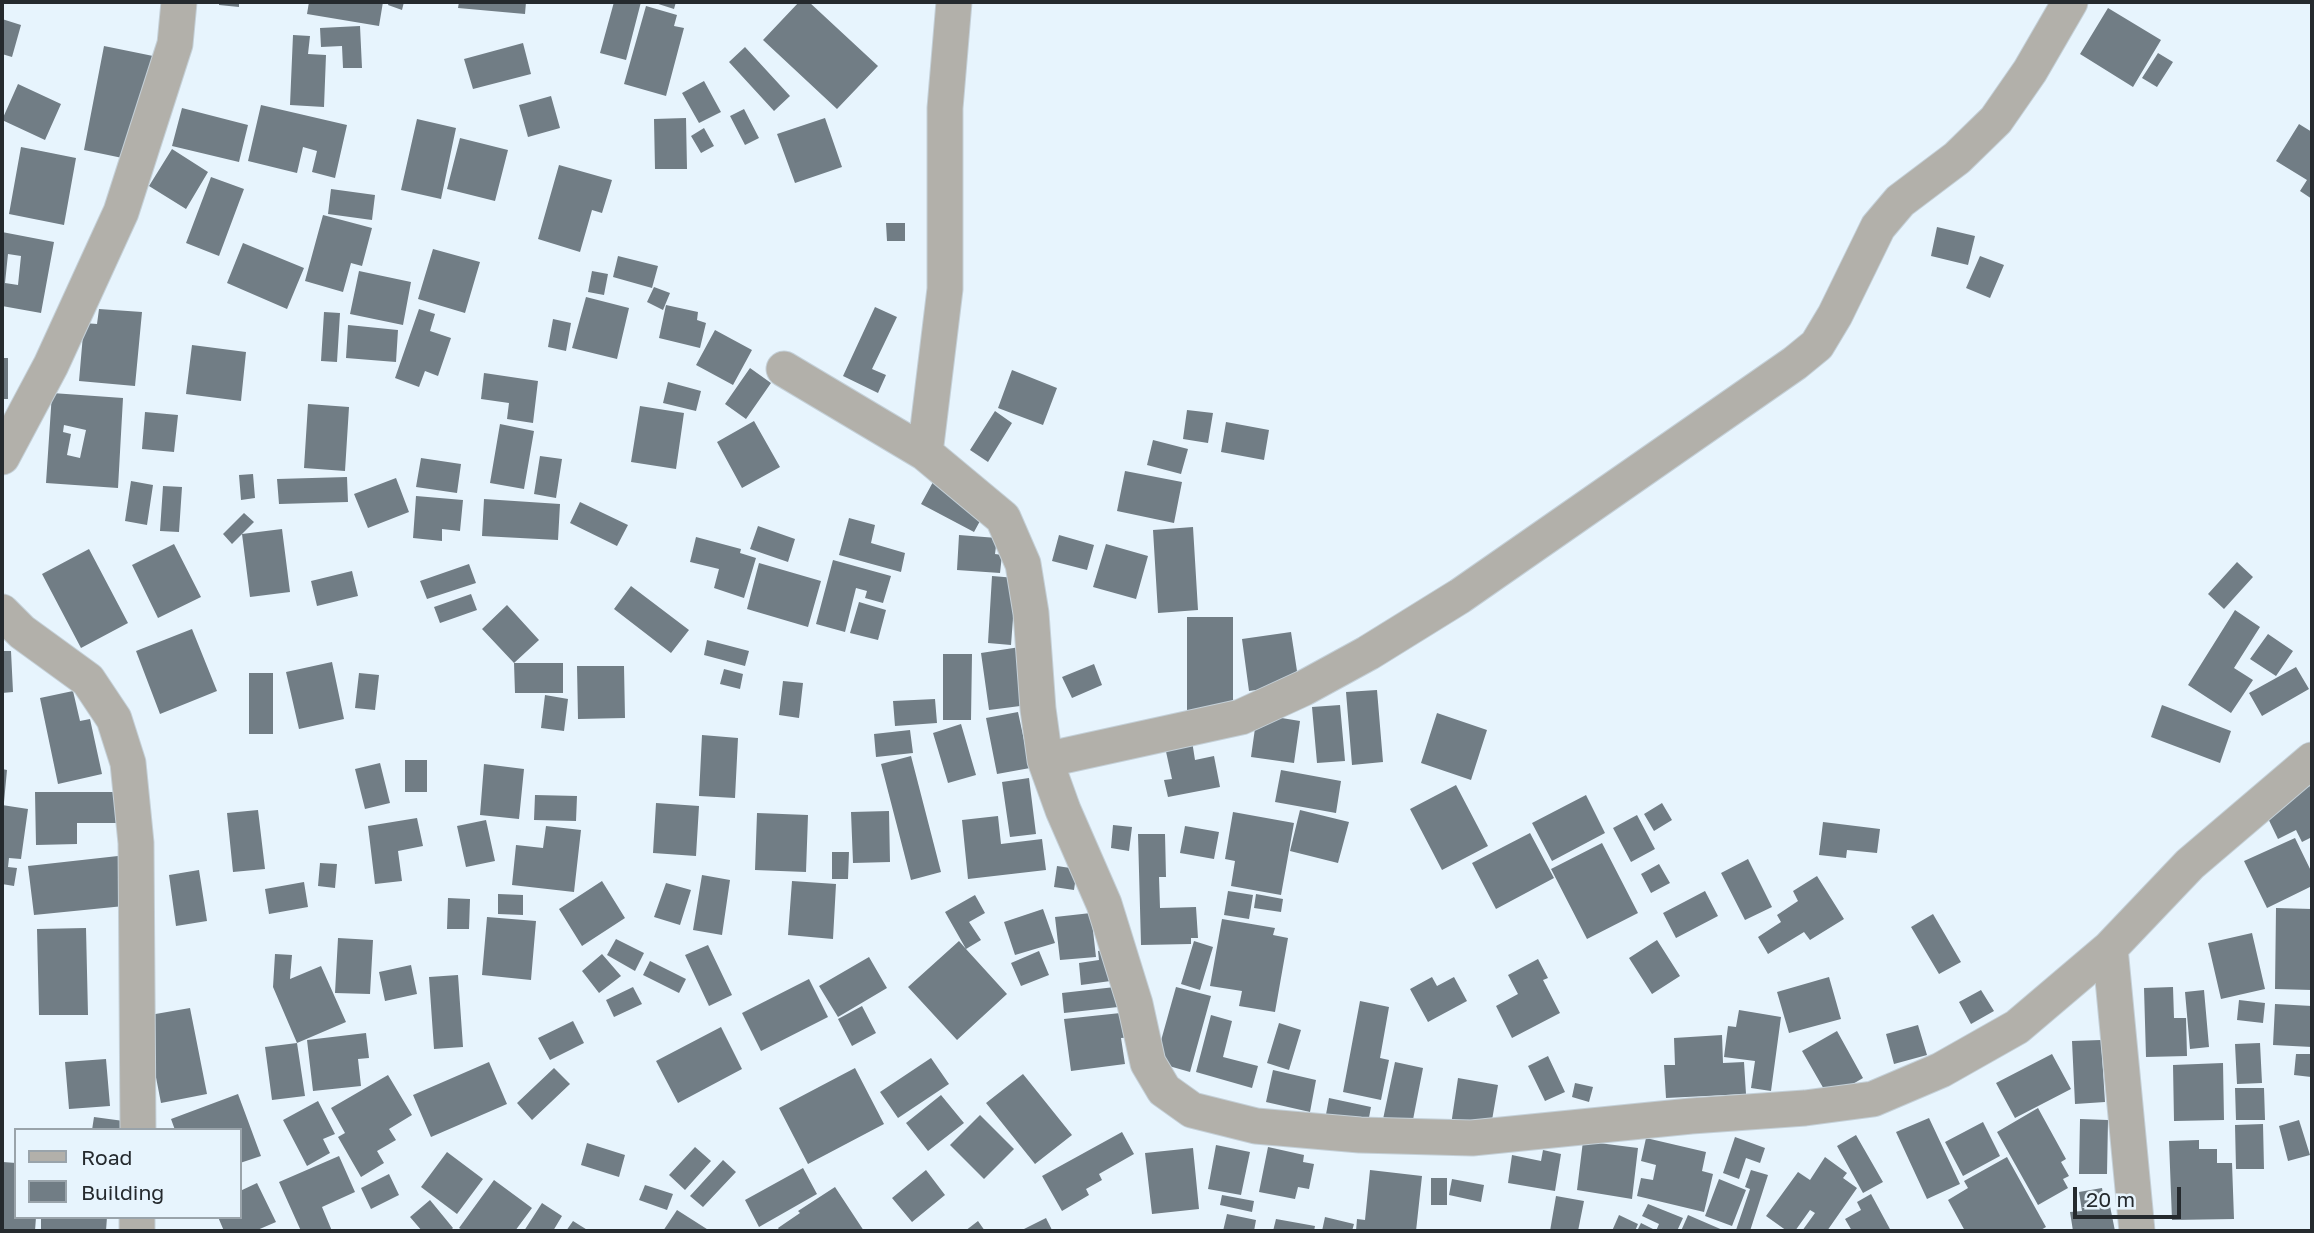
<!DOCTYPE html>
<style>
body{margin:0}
#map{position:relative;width:2314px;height:1233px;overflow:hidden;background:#e7f4fd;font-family:"Golos Text",sans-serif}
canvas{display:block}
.frame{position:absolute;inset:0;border:4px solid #252a2e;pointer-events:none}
.legend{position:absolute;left:14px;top:1128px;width:228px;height:91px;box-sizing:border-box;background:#e7f4fd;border:2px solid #99a3aa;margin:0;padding:9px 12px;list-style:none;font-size:21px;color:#252a2e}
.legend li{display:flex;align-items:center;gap:14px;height:35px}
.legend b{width:35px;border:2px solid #99a3aa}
.scale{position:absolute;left:2073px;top:1187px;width:108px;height:32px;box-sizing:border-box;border:4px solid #252a2e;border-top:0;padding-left:9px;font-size:21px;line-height:24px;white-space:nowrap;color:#252a2e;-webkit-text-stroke:5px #e7f4fd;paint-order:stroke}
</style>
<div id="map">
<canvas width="2314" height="1233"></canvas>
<div class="frame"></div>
<ul class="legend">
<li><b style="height:9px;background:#b2b0aa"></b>Road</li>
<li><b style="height:19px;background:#717d85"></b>Building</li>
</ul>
<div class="scale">20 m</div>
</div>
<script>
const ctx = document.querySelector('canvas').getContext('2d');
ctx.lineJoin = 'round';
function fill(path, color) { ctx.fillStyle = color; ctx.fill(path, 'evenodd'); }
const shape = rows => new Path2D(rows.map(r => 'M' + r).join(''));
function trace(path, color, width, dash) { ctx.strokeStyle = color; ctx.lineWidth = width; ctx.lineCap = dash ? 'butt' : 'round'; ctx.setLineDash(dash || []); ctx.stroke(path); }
fill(shape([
 [219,2,239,2,239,7,219,5],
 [309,2,383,2,379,26,307,14],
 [389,2,404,2,402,10,388,5],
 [459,2,526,2,525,14,458,8],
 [614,2,641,2,626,60,600,53],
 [652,2,676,2,674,9],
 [799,2,809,2,878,66,837,109,763,40],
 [646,6,677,15,674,26,684,28,666,96,624,84],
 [2108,8,2161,40,2133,87,2080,54],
 [2,19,21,25,12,57,2,54],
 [360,26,362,68,343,68,342,46,321,47,320,28],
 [293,35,310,36,308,54,326,55,324,107,290,105],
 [523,43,531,74,473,89,464,59],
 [104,46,158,57,132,160,84,150],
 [745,47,790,96,774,111,729,62],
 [2158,53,2173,62,2157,87,2142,78],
 [704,81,721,112,699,123,682,93],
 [18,84,61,104,45,140,2,120],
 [551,96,560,128,528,137,519,105],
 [261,105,347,125,335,178,312,172,317,151,303,147,297,173,248,161],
 [182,108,248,125,239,162,172,146],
 [744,109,759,138,745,145,730,116],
 [686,118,687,169,655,169,654,119],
 [825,118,842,167,795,183,777,134],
 [417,119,456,128,441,199,401,190],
 [2299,124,2312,132,2312,199,2300,191,2307,180,2276,161],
 [704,128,714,146,701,153,691,136],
 [460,138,508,150,495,201,447,189],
 [21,147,76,158,64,225,9,214],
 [172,149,208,172,186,209,149,186],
 [559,165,612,180,602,213,592,210,580,252,538,239],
 [211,177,244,189,219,256,186,243],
 [331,189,375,195,372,220,328,214],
 [323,215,372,228,362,266,351,263,343,292,305,281],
 [886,223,905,223,905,241,887,241],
 [1937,227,1975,236,1968,265,1931,256],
 [2,232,54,242,41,313,2,306],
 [8,254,21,256,18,285,5,283],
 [243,243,304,268,287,309,227,283],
 [433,249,480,262,465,313,418,299],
 [618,256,658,266,652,288,613,277],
 [1980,256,2004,265,1990,298,1966,288],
 [359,271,411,282,403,325,350,314],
 [592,271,608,274,604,295,588,292],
 [654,287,670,293,663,310,647,302],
 [586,297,629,308,617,359,572,348],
 [666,305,698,312,697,320,706,323,700,348,659,338],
 [875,307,897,317,872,369,886,375,878,393,843,376],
 [99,309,142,312,135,386,79,381,84,323,97,324],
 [419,309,435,314,430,331,451,338,438,376,425,371,419,387,395,378],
 [324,312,340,313,337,362,321,361],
 [553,319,571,323,566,351,548,347],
 [348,325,398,330,396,362,346,358],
 [715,330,752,350,733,385,696,365],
 [192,345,246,352,241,401,186,394],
 [2,358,8,358,8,399,2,399],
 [750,368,771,383,746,419,725,404],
 [1012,370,1057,388,1043,425,998,408],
 [484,373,538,381,533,423,507,419,509,403,481,399],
 [668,382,701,391,696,411,663,403],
 [52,393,123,398,118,488,46,483],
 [64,425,86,430,80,458,67,455,71,434,63,432],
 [308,404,349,407,345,471,304,468],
 [640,406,684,413,676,469,631,462],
 [1187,410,1213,413,1208,443,1183,439],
 [995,411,1012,423,988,462,970,450],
 [145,412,178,415,174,452,142,449],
 [754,421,780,467,742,488,717,442],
 [1226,422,1269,430,1264,460,1221,452],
 [500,424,534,431,524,489,490,483],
 [1153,440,1188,449,1181,474,1147,465],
 [540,456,562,459,556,498,534,494],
 [421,458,461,464,457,493,416,487],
 [1125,471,1182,482,1174,523,1117,511],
 [253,474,255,498,241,500,239,475],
 [347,477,348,502,279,504,277,479],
 [396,478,409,512,368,528,354,494],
 [131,481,153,485,147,525,125,521],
 [933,482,986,510,974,532,921,504],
 [163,486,182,487,179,532,160,531],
 [416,496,463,500,460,531,442,529,442,541,413,538],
 [484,499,560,504,558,540,482,536],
 [580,502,628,525,617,546,570,523],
 [244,513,254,522,232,544,223,534],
 [849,518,875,525,871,543,905,553,901,572,839,555],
 [758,526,795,539,788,562,750,549],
 [1193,527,1198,610,1158,613,1153,530],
 [282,529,290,592,250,597,242,534],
 [959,535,997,538,995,554,1002,555,1000,573,957,570],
 [1059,535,1094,545,1087,570,1052,561],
 [696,537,741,549,740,553,756,558,744,598,714,588,719,569,690,562],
 [174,544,201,597,158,618,132,565],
 [1106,544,1148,556,1136,599,1093,587],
 [89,549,128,623,81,648,42,574],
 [833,560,891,576,883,603,865,598,867,591,856,588,845,632,816,624],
 [2237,562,2253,577,2224,609,2208,594],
 [759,563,821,581,808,627,747,609],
 [469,564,476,583,427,599,420,581],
 [352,571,358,596,317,606,311,581],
 [992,576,1016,578,1011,645,988,643],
 [631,586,689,630,671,653,614,609],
 [471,594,477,610,440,623,434,607],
 [859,602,886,610,878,640,850,633],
 [507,605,539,640,514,663,482,629],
 [2235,610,2260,627,2234,668,2253,680,2231,713,2188,685],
 [1187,617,1233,617,1233,716,1187,716],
 [192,629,217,691,160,714,136,651],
 [1291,632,1299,684,1249,691,1242,639],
 [2268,634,2293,651,2276,676,2250,659],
 [707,640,749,651,745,666,704,655],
 [1020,647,1028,705,989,710,981,653],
 [2,651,11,651,13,692,2,693],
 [943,654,972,654,971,720,943,720],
 [332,662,344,719,299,729,286,672],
 [514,663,563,663,563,693,515,693],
 [1094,664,1102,685,1072,698,1062,677],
 [577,666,624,666,625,718,578,719],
 [2296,667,2309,689,2262,716,2249,693],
 [724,669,743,674,740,689,720,684],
 [249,673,273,673,273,734,249,734],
 [359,673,379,675,375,710,355,708],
 [783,681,803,683,799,718,779,715],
 [1377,690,1383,762,1352,765,1346,692],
 [73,691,80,721,90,719,102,774,58,784,40,698],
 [545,695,568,699,564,731,541,728],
 [935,699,937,723,895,726,893,701],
 [1340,705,1345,761,1317,763,1312,707],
 [2162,705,2231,731,2220,763,2151,737],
 [1018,712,1030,768,997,774,986,718],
 [1437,713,1487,730,1471,780,1421,763],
 [1257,714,1300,721,1294,763,1251,757],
 [961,724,976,775,948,783,933,733],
 [910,730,913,753,876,757,874,734],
 [702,735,738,738,735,798,699,796],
 [1192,741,1195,760,1214,756,1220,787,1168,797,1164,780,1172,779,1165,747],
 [911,756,941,872,911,880,881,764],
 [405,760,427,760,427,792,405,792],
 [380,763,390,803,365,809,355,769],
 [484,764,524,769,519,819,480,815],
 [2,769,7,770,4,802,2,802],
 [1281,770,1341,781,1336,813,1275,802],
 [1029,778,1036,834,1010,837,1002,782],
 [1456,785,1488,846,1442,870,1410,809],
 [2310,786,2312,790,2312,837,2302,842,2296,830,2278,839,2263,808],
 [35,792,118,792,118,823,77,823,77,844,36,845],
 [535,795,577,796,576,821,534,820],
 [1586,795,1605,833,1552,861,1532,823],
 [656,803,699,806,696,856,653,853],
 [1662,803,1672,820,1654,831,1644,814],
 [2,805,28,809,21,859,9,858,8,867,17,868,14,886,2,884],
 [258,810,265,869,233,872,227,813],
 [1300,810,1349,822,1338,863,1290,851],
 [889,811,890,862,853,863,851,812],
 [1233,812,1294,823,1281,895,1231,886,1235,861,1225,859],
 [757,813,808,815,806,872,755,870],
 [1637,815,1655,849,1631,862,1613,828],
 [998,816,1001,844,1042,839,1046,870,968,879,962,820],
 [417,818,423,846,398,851,402,881,375,884,368,826],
 [486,820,495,861,466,867,457,826],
 [1823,822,1880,829,1877,853,1847,850,1846,858,1819,855],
 [1113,825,1132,827,1129,851,1111,848],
 [546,826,581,830,574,892,512,885,516,845,543,848],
 [1185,826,1219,832,1214,859,1180,853],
 [1530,833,1554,878,1496,909,1472,863],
 [1138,834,1165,834,1166,877,1159,877,1160,908,1196,907,1198,938,1191,938,1191,944,1141,945],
 [2295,838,2312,873,2312,886,2267,908,2244,861],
 [1602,843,1638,913,1587,939,1551,869],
 [832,852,849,852,848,879,832,879],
 [118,856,124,906,34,915,28,866],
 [1748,859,1772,907,1745,920,1721,873],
 [320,863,337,864,335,888,318,886],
 [1659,864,1670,883,1651,893,1641,874],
 [1057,866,1077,869,1074,890,1054,887],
 [199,870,207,921,176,926,169,875],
 [702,875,730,880,722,935,693,930],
 [1817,876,1844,919,1810,940,1804,932,1768,954,1758,937,1781,922,1777,915,1798,901,1793,891],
 [602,881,625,918,582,946,559,909],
 [792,881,836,884,833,939,788,935],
 [304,882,308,907,269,914,265,889],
 [666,883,691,890,680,925,654,917],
 [1228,891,1253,895,1249,919,1224,915],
 [1705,891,1718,916,1676,938,1663,913],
 [498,894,523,895,523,915,498,914],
 [1256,894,1283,899,1281,912,1254,908],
 [975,895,985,913,969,922,981,940,966,949,1007,994,957,1040,908,987,959,941,966,949,945,912],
 [448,898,470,899,469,929,447,929],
 [2276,908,2312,909,2312,990,2275,989],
 [1043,909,1055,943,1015,955,1004,922],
 [1091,913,1096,957,1060,960,1055,917],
 [1933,914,1961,962,1939,974,1911,927],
 [487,917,536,921,531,980,482,975],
 [1222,919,1275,928,1273,935,1288,938,1275,1012,1239,1006,1242,991,1210,986],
 [86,928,88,1015,39,1015,37,929],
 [2252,933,2265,989,2221,999,2208,943],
 [338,938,373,940,370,994,335,993],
 [616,939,644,953,635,971,607,955],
 [1657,940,1680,976,1652,994,1629,958],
 [1194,941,1213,947,1200,990,1181,984],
 [708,945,732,995,709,1006,685,955],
 [1114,948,1118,980,1081,985,1079,963,1099,960,1098,951],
 [1039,951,1049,975,1021,986,1011,963],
 [275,954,292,955,290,979,321,966,346,1022,297,1043,273,987],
 [602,954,621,976,599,993,582,971],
 [869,957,887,988,838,1017,819,986],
 [1538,959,1548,978,1543,980,1560,1013,1512,1038,1496,1006,1518,994,1508,975],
 [650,961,686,979,679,993,643,975],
 [411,965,417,994,385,1001,379,972],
 [458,975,463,1047,434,1049,429,977],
 [1432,977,1437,986,1454,977,1467,1001,1428,1022,1410,989],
 [1829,977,1841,1019,1789,1033,1777,992],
 [809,979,828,1017,761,1051,742,1013],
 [633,987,642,1004,614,1017,606,1000],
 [1115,987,1118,1007,1064,1013,1062,993],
 [1176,987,1211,996,1190,1072,1155,1062],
 [2173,987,2174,1018,2186,1018,2187,1056,2146,1057,2144,988],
 [1981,990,1994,1011,1971,1024,1959,1002],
 [2204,990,2209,1047,2190,1049,2185,992],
 [2239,1000,2265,1003,2263,1023,2237,1020],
 [1360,1001,1389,1007,1380,1058,1389,1060,1381,1100,1343,1092],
 [2275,1004,2312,1006,2312,1047,2273,1045],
 [862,1006,876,1033,852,1046,838,1019],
 [190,1008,207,1094,161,1103,144,1016],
 [1739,1010,1781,1017,1771,1091,1751,1088,1755,1061,1724,1057,1728,1026,1736,1027],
 [1130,1012,1133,1037,1121,1038,1125,1064,1071,1071,1064,1019],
 [1211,1015,1232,1021,1223,1057,1258,1066,1252,1088,1196,1072],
 [573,1021,584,1043,550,1060,538,1038],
 [1279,1023,1301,1030,1289,1070,1267,1063],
 [1918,1025,1927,1055,1894,1064,1886,1034],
 [721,1027,742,1069,678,1103,656,1061],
 [1837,1031,1863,1078,1829,1098,1802,1051],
 [366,1033,369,1058,358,1059,361,1086,313,1091,307,1040],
 [1722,1035,1723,1063,1744,1062,1746,1094,1666,1098,1664,1065,1675,1065,1674,1038],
 [2101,1040,2105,1102,2075,1104,2072,1041],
 [297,1043,305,1096,272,1100,265,1047],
 [2260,1043,2262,1083,2237,1084,2235,1044],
 [2052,1054,2071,1089,2015,1118,1996,1083],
 [2296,1054,2312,1054,2311,1077,2294,1075],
 [1548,1056,1565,1092,1545,1101,1528,1066],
 [931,1058,949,1084,898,1118,880,1092],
 [106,1059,110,1106,69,1109,65,1062],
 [489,1062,507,1104,431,1137,413,1095],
 [1395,1062,1423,1068,1411,1130,1382,1124],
 [2223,1063,2224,1120,2174,1121,2173,1065],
 [554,1068,570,1084,532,1120,517,1103],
 [855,1068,884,1124,808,1164,779,1108],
 [1273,1070,1316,1080,1310,1112,1266,1102],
 [1023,1074,1072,1135,1035,1164,986,1103],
 [388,1075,412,1115,389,1129,396,1140,377,1151,384,1163,361,1177,338,1137,345,1133,331,1108],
 [1458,1078,1498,1085,1490,1132,1451,1125],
 [1575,1083,1593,1087,1589,1102,1572,1097],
 [2235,1088,2264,1088,2265,1120,2236,1120],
 [238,1094,261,1156,240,1163,240,1130,175,1130,171,1119],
 [941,1095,964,1123,928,1151,906,1123],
 [1329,1098,1371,1107,1367,1128,1325,1120],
 [318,1101,335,1134,323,1139,330,1153,307,1166,283,1120],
 [2038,1108,2066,1159,2061,1162,2069,1176,2063,1179,2068,1188,2038,1205,1997,1132],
 [980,1115,1014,1149,984,1179,950,1145],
 [94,1117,131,1122,130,1130,92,1130],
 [1929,1118,1960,1184,1927,1199,1896,1132],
 [2080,1119,2108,1120,2107,1174,2079,1174],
 [2299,1120,2310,1155,2288,1161,2279,1126],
 [1983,1122,2000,1156,1963,1176,1945,1142],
 [2263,1124,2264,1169,2236,1169,2235,1125],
 [1122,1132,1134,1154,1099,1174,1102,1180,1086,1189,1089,1195,1062,1211,1042,1176],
 [1856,1135,1883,1182,1863,1193,1837,1146],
 [1735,1137,1765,1148,1760,1163,1746,1158,1739,1179,1723,1173],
 [1646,1138,1706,1152,1702,1171,1713,1174,1704,1212,1637,1196,1641,1178,1653,1180,1656,1165,1641,1161],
 [2199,1140,2199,1149,2217,1149,2217,1163,2232,1163,2234,1219,2172,1220,2169,1141],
 [1583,1141,1638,1148,1632,1199,1577,1190],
 [587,1143,625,1155,619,1177,581,1165],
 [1216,1145,1250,1152,1241,1195,1208,1189],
 [695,1147,711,1161,685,1190,669,1175],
 [1268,1147,1304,1155,1303,1162,1314,1164,1309,1189,1298,1187,1295,1199,1259,1192],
 [1193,1148,1199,1209,1152,1214,1145,1153],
 [1543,1150,1561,1154,1555,1191,1508,1183,1512,1155,1541,1161],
 [447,1152,483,1179,457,1214,421,1187],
 [339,1156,355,1192,322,1207,332,1231,301,1231,279,1182],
 [1825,1157,1847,1173,1843,1178,1857,1188,1827,1231,1802,1231,1815,1213,1810,1210,1795,1231,1787,1231,1766,1216,1798,1172,1810,1180],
 [2007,1157,2046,1227,2039,1231,1965,1231,1948,1200,1968,1188,1964,1181],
 [723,1160,736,1172,703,1207,690,1196],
 [3,1162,16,1163,16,1217,36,1217,35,1231,2,1231],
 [803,1168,817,1194,759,1227,745,1200],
 [926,1170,945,1195,912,1222,892,1198],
 [1370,1170,1422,1176,1416,1231,1356,1231,1357,1219,1365,1220],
 [1751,1170,1768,1175,1750,1231,1741,1231,1736,1230,1750,1189,1745,1187],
 [389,1174,399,1195,371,1209,361,1188],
 [1431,1178,1447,1178,1447,1205,1431,1205],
 [1452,1179,1484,1185,1481,1202,1449,1195],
 [1719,1179,1746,1190,1732,1226,1705,1216],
 [494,1180,532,1208,515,1231,464,1231,459,1228],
 [257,1183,276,1222,255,1231,224,1231,218,1217,240,1217,240,1191],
 [645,1185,673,1194,667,1210,639,1200],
 [835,1187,864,1231,780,1231,778,1228,800,1213,798,1211],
 [2102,1188,2105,1207,2110,1206,2115,1231,2073,1231,2070,1212,2082,1211,2079,1192],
 [1871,1194,1891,1231,1852,1231,1845,1219,1861,1210,1857,1202],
 [1222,1195,1254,1201,1252,1212,1220,1205],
 [1556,1196,1584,1201,1578,1231,1550,1231],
 [430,1200,453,1228,450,1231,422,1231,410,1217],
 [542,1203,562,1216,553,1231,524,1231],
 [1648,1204,1683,1218,1677,1231,1656,1231,1659,1224,1642,1216],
 [677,1210,710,1231,663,1231],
 [1227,1214,1256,1220,1254,1231,1223,1231],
 [1619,1215,1638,1224,1635,1231,1612,1231],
 [1688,1215,1725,1231,1681,1231],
 [41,1217,107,1217,106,1231,41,1231],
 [1325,1217,1354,1224,1352,1231,1322,1231],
 [1046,1218,1052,1230,1050,1231,1020,1231],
 [1276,1219,1315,1226,1314,1231,1273,1231],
 [573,1221,589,1231,566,1231],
 [978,1221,985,1231,965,1231],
 [1641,1223,1653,1229,1652,1231,1637,1231]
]), '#717d85');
const minor = shape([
 [784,369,925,453,1003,518,1023,564,1031,613,1038,709,1045,760,1063,810,1104,904,1135,1004,1148,1063,1164,1090,1192,1110,1256,1126,1360,1135,1472,1138,1691,1116,1805,1108,1873,1099,1941,1070,2017,1027,2110,948,2190,864,2312,760],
 [925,453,945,289,945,108,954,2],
 [2,457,51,365,121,212,175,44,179,2],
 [2,612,22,632,88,680,114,719,128,763,136,843,138,1130],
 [1045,760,1241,717,1304,688,1368,653,1460,596,1795,363,1817,345,1835,315,1878,227,1900,201,1957,158,1996,120,2030,71,2070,2],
 [2110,948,2137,1231],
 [137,1231,137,1217]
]);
trace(minor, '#c4d0d8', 37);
trace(minor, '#b2b0aa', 35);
</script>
